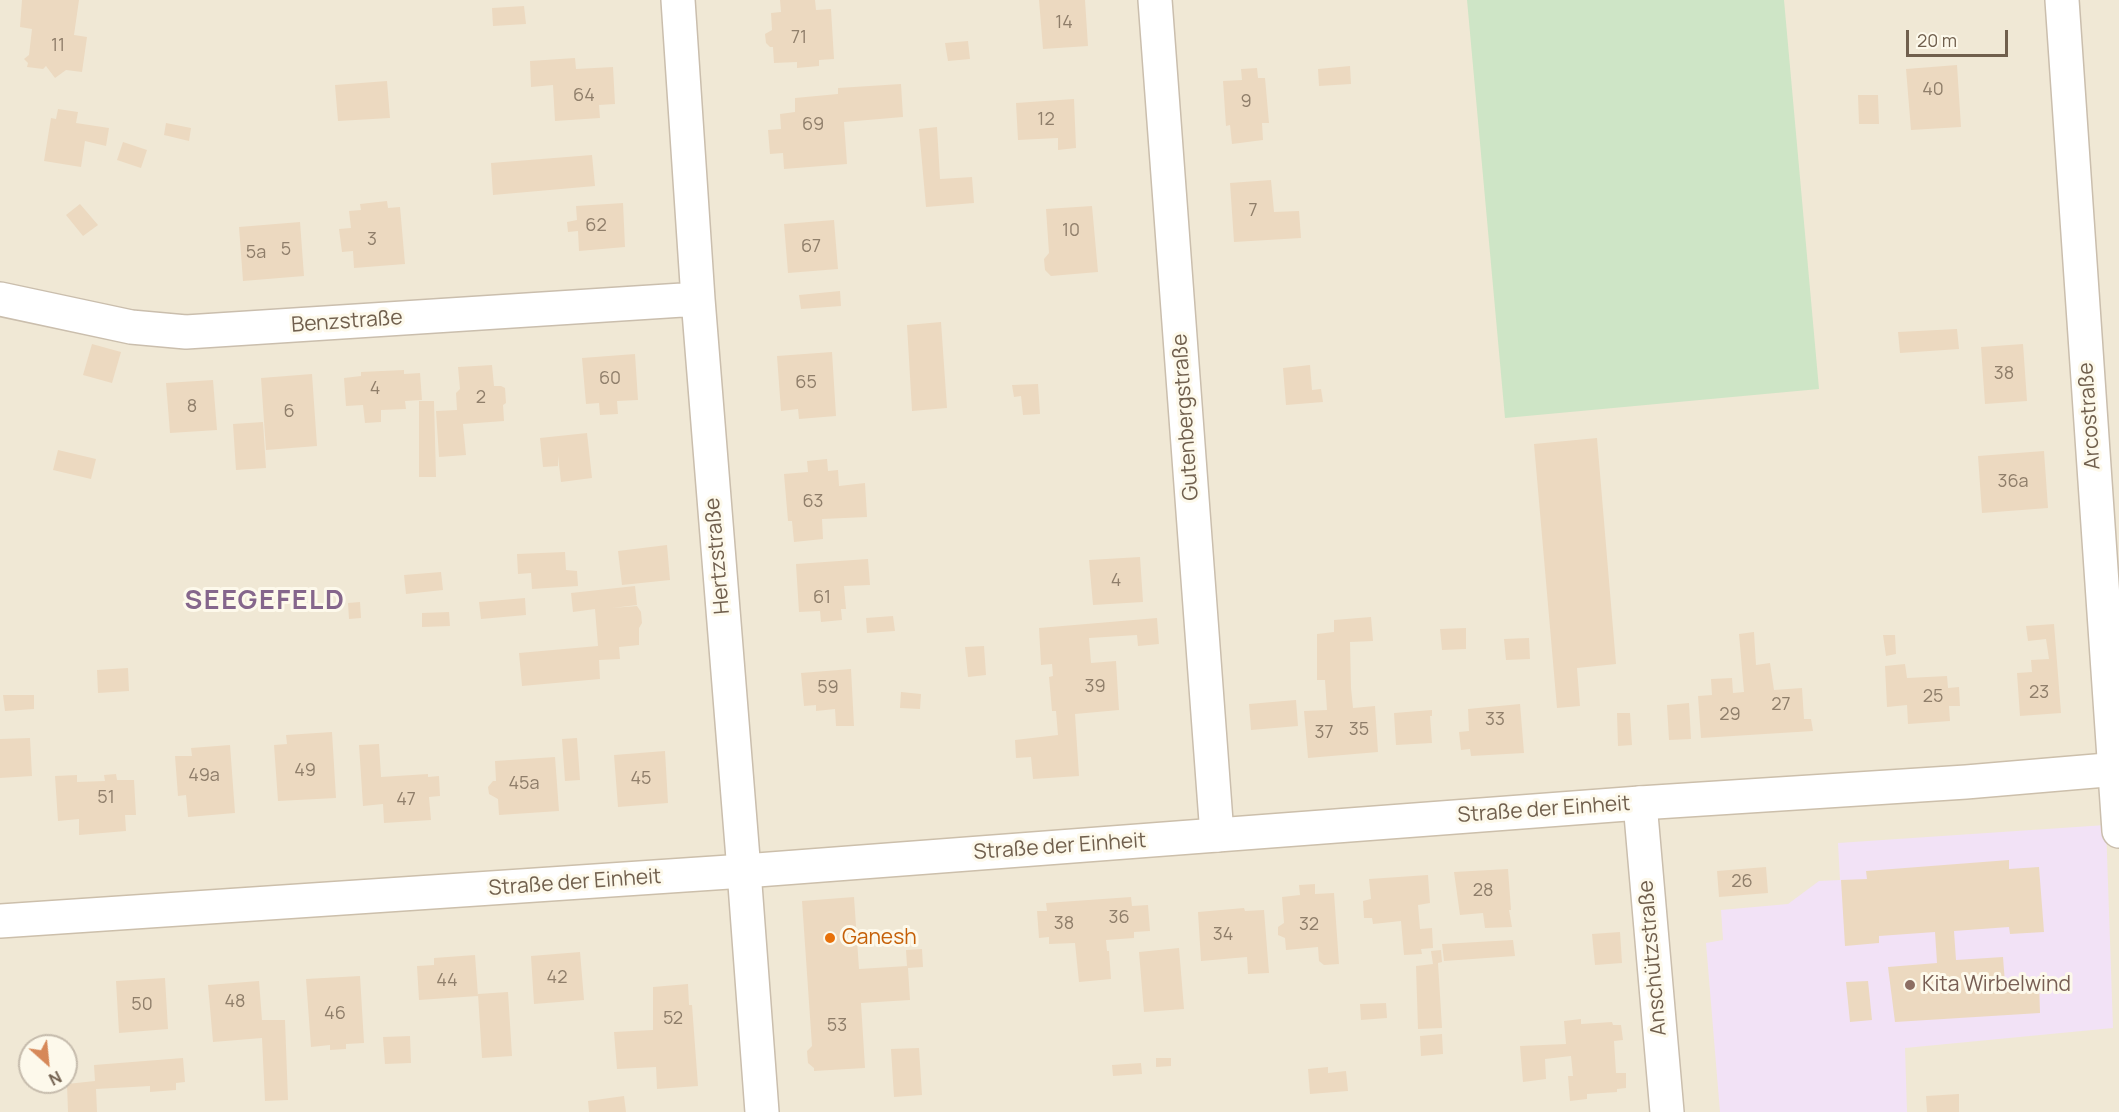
<!DOCTYPE html>
<meta charset="utf-8">
<style>
body{margin:0}
#map{position:relative;width:2119px;height:1112px;overflow:hidden;background:#faf5e6;font-family:Manrope,sans-serif}
canvas{display:block}
.north{position:absolute;left:18px;top:1034px;width:60px;height:60px;box-sizing:border-box;background:#fdf9eb;border:2px solid #c5bbac;border-radius:50%;rotate:153deg;font-size:16px;font-weight:700;line-height:24px;text-align:center;color:#705f4d}
.north::after{content:'';display:block;margin:auto;width:21px;height:27px;background:#d68858;clip-path:polygon(50% 0,100% 100%,50% 72%,0 100%)}
.scale{position:absolute;left:1906px;top:30px;width:102px;height:27px;box-sizing:border-box;border:3px solid #705f4d;border-top:0;padding-left:8px;font-size:18px;line-height:21px;white-space:nowrap;color:#705f4d;-webkit-text-stroke:4px #fdf9eb;paint-order:stroke}
</style>
<div id="map">
<canvas width="2119" height="1112"></canvas>
<div class="north">N</div>
<div class="scale">20 m</div>
</div>
<script>
const ctx = document.querySelector('canvas').getContext('2d');
ctx.lineJoin = 'round';
function fill(path, color) { ctx.fillStyle = color; ctx.fill(path, 'evenodd'); }
const shape = rows => new Path2D(rows.map(r => 'M' + r).join(''));
function trace(path, color, width, dash) { ctx.strokeStyle = color; ctx.lineWidth = width; ctx.lineCap = dash ? 'butt' : 'round'; ctx.setLineDash(dash || []); ctx.stroke(path); }
function write(font, color, halo, rows, align = 'center') {
  ctx.font = font + ' Manrope,sans-serif'; ctx.lineWidth = 6; ctx.setLineDash([]); ctx.textBaseline = 'middle'; ctx.strokeStyle = halo; ctx.fillStyle = color; for (const [text, x, y, turn = 0] of rows) {
    ctx.save(); ctx.translate(x, y); ctx.rotate((+turn || 0) * Math.PI / 180); ctx.textAlign = isNaN(turn) ? turn : align; if (halo) ctx.strokeText(text, 0, 0); ctx.fillText(text, 0, 0); ctx.restore();
  }
}
fill(shape([
 [0,0,2119,0,2119,1112,0,1112],
 [30,1046,66,1046,66,1082,30,1082]
]), '#f0e8d5');
fill(shape([
 [2106,825,2113,1028,1905,1048,1907,1112,1720,1112,1706,943,1723,940,1721,910,1788,904,1819,881,1840,880,1838,843]
]), '#f2e2f6');
fill(shape([
 [1467,0,1784,0,1819,389,1505,418]
]), '#cee5c6');
fill(shape([
 [22,0,79,0,74,35,87,37,82,72,66,70,55,78,46,66,43,69,27,67,28,63,24,59,29,55,32,29,20,27],
 [780,0,815,0,816,10,831,9,834,59,819,60,819,66,797,68,797,62,774,63,773,47,770,47,766,43,765,34,772,30,771,13,781,12],
 [1039,0,1085,0,1088,46,1043,49],
 [524,6,526,24,493,26,492,8],
 [968,41,970,59,948,61,945,43],
 [575,58,576,69,613,67,615,104,599,105,600,118,555,121,553,85,531,87,530,61],
 [1957,65,1961,127,1911,130,1906,69],
 [1350,66,1351,84,1319,86,1318,69],
 [1257,68,1258,78,1265,78,1269,123,1262,123,1263,140,1232,144,1230,125,1226,126,1223,81,1242,80,1241,69],
 [387,81,390,118,338,121,335,85],
 [901,84,903,117,844,122,847,164,784,169,783,153,770,154,768,130,781,129,780,114,795,112,795,98,838,94,838,88],
 [1858,95,1878,95,1879,124,1859,124],
 [1074,99,1076,148,1058,150,1058,138,1018,140,1016,103],
 [58,109,78,112,76,123,109,128,106,146,85,141,81,167,44,161,51,118,56,119],
 [166,123,191,128,189,141,164,135],
 [937,127,940,179,972,177,974,203,926,207,919,129],
 [123,142,147,150,141,168,117,160],
 [592,155,595,186,493,195,491,163],
 [1271,180,1274,212,1299,211,1301,238,1234,242,1230,183],
 [387,201,388,208,400,207,405,264,354,268,353,251,342,252,339,229,351,228,349,211,361,210,360,204],
 [623,203,625,247,579,251,578,231,568,232,567,222,577,220,576,206],
 [80,204,98,225,83,236,66,215],
 [1092,206,1098,272,1051,276,1045,270,1044,259,1049,253,1046,209],
 [834,220,838,269,788,273,784,224],
 [300,222,304,276,243,281,239,227],
 [840,291,841,306,801,309,799,295],
 [941,322,947,408,912,411,907,325],
 [1957,329,1959,349,1900,353,1898,332],
 [92,344,121,352,112,383,83,375],
 [2023,344,2027,401,1985,404,1981,347],
 [832,352,836,416,799,419,798,409,781,411,777,356],
 [635,354,638,400,617,401,618,414,600,415,599,403,586,404,582,358],
 [492,365,494,386,501,386,505,388,506,403,503,405,504,421,463,424,466,455,439,457,436,411,457,410,456,393,460,389,458,367],
 [1310,365,1312,390,1321,389,1323,402,1286,405,1283,368],
 [404,370,404,374,420,373,422,400,405,401,406,409,381,410,381,422,365,423,363,405,346,406,344,378,361,376,361,372],
 [312,374,317,446,266,450,261,378],
 [213,380,217,430,170,433,166,383],
 [1038,384,1040,414,1023,415,1021,396,1014,397,1012,385],
 [419,401,434,401,436,477,419,477],
 [263,422,266,468,236,470,233,424],
 [587,433,592,478,561,482,558,456,558,466,543,467,540,438],
 [1597,438,1616,664,1577,668,1580,706,1557,708,1534,444],
 [58,450,96,459,91,479,53,470],
 [2044,451,2048,508,1982,513,1978,456],
 [827,459,828,471,838,470,839,486,865,483,867,517,822,519,823,539,794,542,792,521,788,521,784,474,808,472,807,461],
 [667,545,670,580,622,585,618,551],
 [565,552,566,570,577,571,578,586,532,589,531,573,518,574,517,554],
 [1140,557,1143,602,1093,605,1089,560],
 [868,559,870,585,844,586,846,609,841,609,842,620,821,622,820,611,799,612,796,564],
 [441,572,443,590,406,594,404,575],
 [635,586,637,605,612,608,637,606,641,612,642,623,639,628,639,645,619,647,620,659,599,660,600,679,522,686,519,653,598,646,595,609,573,612,571,593],
 [525,598,526,615,481,619,479,602],
 [360,602,361,618,349,619,348,603],
 [449,612,450,626,422,627,422,613],
 [893,616,895,631,867,633,866,618],
 [1371,617,1373,641,1350,642,1351,688,1353,708,1375,706,1378,752,1308,758,1304,711,1327,710,1325,680,1317,680,1317,634,1334,632,1334,620],
 [1157,618,1159,644,1138,646,1137,635,1089,638,1091,663,1116,661,1119,710,1075,714,1079,776,1033,779,1031,757,1016,758,1015,740,1058,735,1056,711,1052,711,1049,677,1053,676,1052,664,1041,665,1039,628],
 [2054,624,2061,713,2020,716,2017,673,2032,672,2031,660,2049,659,2046,639,2028,641,2026,626],
 [1466,628,1466,649,1442,650,1440,629],
 [1754,632,1756,665,1770,663,1774,690,1802,688,1804,719,1811,719,1813,731,1701,738,1698,696,1712,695,1711,679,1732,678,1733,693,1744,692,1739,634],
 [1883,635,1895,635,1896,654,1886,656],
 [1529,638,1530,659,1506,660,1504,639],
 [984,646,986,675,968,677,965,647],
 [1905,664,1907,678,1947,676,1948,688,1959,687,1960,706,1949,706,1950,721,1908,724,1907,705,1887,707,1885,666],
 [128,668,129,691,98,693,97,670],
 [851,669,854,726,836,726,835,709,816,711,816,705,804,706,801,673],
 [901,692,921,694,920,709,900,708],
 [3,695,34,695,34,709,5,711],
 [1296,700,1298,726,1251,730,1249,704],
 [1689,703,1691,739,1669,740,1667,705],
 [1520,704,1524,753,1471,756,1470,749,1461,750,1459,732,1469,731,1468,709],
 [1432,710,1432,716,1430,716,1432,743,1396,745,1394,713],
 [1617,713,1630,713,1632,745,1618,746],
 [332,732,336,798,278,801,274,745,287,744,286,735],
 [30,738,32,776,0,778,0,739],
 [577,738,580,780,565,781,562,739],
 [379,744,381,777,428,774,428,777,439,776,440,796,429,797,431,820,384,823,383,804,363,806,359,745],
 [230,745,235,813,188,817,186,795,178,796,175,756,192,756,191,748],
 [665,751,668,803,618,807,614,755],
 [555,757,559,811,499,815,498,799,489,794,488,787,493,781,496,781,495,761],
 [116,774,117,780,134,780,136,815,125,815,126,831,79,835,79,819,58,821,55,776,77,775,77,782,105,781,104,775],
 [2009,860,2009,869,2039,867,2044,932,2010,934,2009,927,1954,931,1956,960,2003,957,2005,983,2039,980,2040,1013,1895,1022,1888,967,1937,963,1935,932,1879,936,1879,943,1845,946,1841,880,1867,879,1866,871],
 [1766,867,1768,893,1719,897,1717,871],
 [1508,869,1511,910,1509,910,1512,927,1485,928,1483,913,1460,915,1454,872],
 [1428,875,1430,903,1418,905,1420,929,1432,928,1433,948,1421,949,1422,954,1404,955,1401,921,1373,924,1372,918,1364,918,1363,901,1371,899,1369,879],
 [1315,884,1315,894,1334,893,1339,964,1324,965,1319,961,1318,947,1286,950,1285,938,1278,935,1278,927,1284,923,1282,897,1300,895,1299,885],
 [854,897,859,969,907,966,906,950,922,949,923,967,908,968,910,1000,861,1003,865,1068,814,1071,814,1068,808,1063,807,1051,812,1046,802,901],
 [1131,897,1132,906,1148,905,1150,931,1134,932,1134,938,1106,940,1107,951,1109,951,1111,979,1079,982,1075,943,1049,944,1049,937,1039,938,1037,911,1047,911,1046,903],
 [1244,908,1245,911,1264,910,1269,973,1248,974,1247,957,1201,961,1198,912],
 [1620,932,1622,963,1595,965,1592,934],
 [1513,940,1515,956,1444,961,1442,944],
 [1179,948,1184,1009,1144,1012,1139,952],
 [1441,950,1442,962,1438,963,1442,1028,1418,1029,1416,966,1433,964,1431,951],
 [580,952,584,1000,534,1004,531,956],
 [475,955,478,996,419,1000,417,966,434,965,434,958],
 [360,976,364,1043,346,1044,346,1049,330,1050,330,1045,311,1047,306,979],
 [165,978,168,1029,119,1033,116,981],
 [259,981,262,1020,285,1020,288,1100,265,1101,262,1038,213,1042,208,985],
 [1868,981,1872,1020,1850,1022,1846,982],
 [688,984,689,1005,692,1005,698,1086,657,1089,656,1067,617,1069,614,1032,653,1030,653,987],
 [508,992,512,1056,482,1058,478,994],
 [1386,1003,1387,1018,1361,1020,1360,1004],
 [1581,1019,1581,1024,1612,1022,1613,1025,1621,1025,1623,1040,1614,1041,1616,1073,1626,1073,1626,1088,1617,1089,1617,1092,1587,1094,1587,1099,1570,1101,1568,1076,1573,1076,1571,1056,1545,1059,1546,1079,1523,1082,1520,1046,1566,1044,1564,1021],
 [1442,1034,1443,1054,1421,1056,1420,1036],
 [410,1036,411,1063,385,1064,383,1037],
 [919,1048,922,1095,894,1097,891,1049],
 [183,1058,185,1082,176,1083,176,1090,150,1092,150,1086,96,1089,97,1112,68,1112,67,1084,95,1081,94,1065],
 [1156,1058,1171,1058,1171,1066,1156,1067],
 [1141,1063,1142,1074,1113,1076,1112,1065],
 [1328,1067,1328,1073,1346,1071,1348,1091,1310,1094,1308,1069],
 [1959,1094,1959,1112,1927,1112,1926,1096],
 [624,1096,626,1112,589,1112,588,1101]
]), '#ecd9c0');
const street = shape([
 [678,0,698,299,744,871,762,1112],
 [1155,0,1217,835],
 [2062,0,2119,831],
 [0,299,131,327,186,332,698,299],
 [1640,803,1667,1112]
]);
const secondary = shape([
 [0,921,744,871,1217,835,1640,803,1966,782,2119,769]
]);
trace(street, '#cabead', 36);
trace(secondary, '#ccbfab', 36);
trace(street, '#fff', 33);
trace(secondary, '#fff', 33);
for (const [x, y, r, color] of [
 [830,938,6,"#e8710a"],
 [1910,985,6,"#8d6e63"]
]) { const dot = new Path2D(); dot.arc(x, y, r, 0, 2 * Math.PI); ctx.fillStyle = color; ctx.fill(dot); trace(dot, '#fdf9eb', 2); }
write('18px', '#8f7e6a', null, [
 ["14",1064,23],
 ["71",799,38],
 ["11",58,46],
 ["40",1933,90],
 ["64",584,96],
 ["9",1246,102],
 ["12",1046,120],
 ["69",813,125],
 ["7",1253,211],
 ["62",596,226],
 ["10",1071,231],
 ["3",372,240],
 ["67",811,247],
 ["5",286,250],
 ["5a",256,253],
 ["38",2004,374],
 ["60",610,379],
 ["65",806,383],
 ["4",375,389],
 ["2",481,398],
 ["8",192,407],
 ["6",289,412],
 ["36a",2013,482],
 ["63",813,502],
 ["4",1116,581],
 ["61",822,598],
 ["39",1095,687],
 ["59",828,688],
 ["23",2039,693],
 ["25",1933,697],
 ["27",1781,705],
 ["29",1730,715],
 ["33",1495,720],
 ["35",1359,730],
 ["37",1324,733],
 ["49",305,771],
 ["49a",204,776],
 ["45",641,779],
 ["45a",524,784],
 ["51",106,798],
 ["47",406,800],
 ["26",1742,882],
 ["28",1483,891],
 ["36",1119,918],
 ["38",1064,924],
 ["32",1309,925],
 ["34",1223,935],
 ["42",557,978],
 ["44",447,981],
 ["48",235,1002],
 ["50",142,1005],
 ["46",335,1014],
 ["52",673,1019],
 ["53",837,1026]
]);
write('21px', '#705f4d', '#fdf9eb', [
 ["Benzstraße",347,322,-4],
 ["Arcostraße",2090,416,-94],
 ["Gutenbergstraße",1186,417,-94],
 ["Hertzstraße",718,556,-95],
 ["Straße der Einheit",1544,810,-4],
 ["Straße der Einheit",1060,847,-4],
 ["Straße der Einheit",575,883,-4],
 ["Anschützstraße",1653,958,-95]
]);
write('21px', '#c56008', '#fdf9eb', [
 ["Ganesh",842,938]
], 'left');
write('21px', '#785e54', '#fdf9eb', [
 ["Kita Wirbelwind",1922,985]
], 'left');
ctx.letterSpacing = '1.5px';
write('bold 27px', '#85668c', '#fdf9eb', [
 ["SEEGEFELD",265,601]
]);
ctx.letterSpacing = '0px';
</script>
